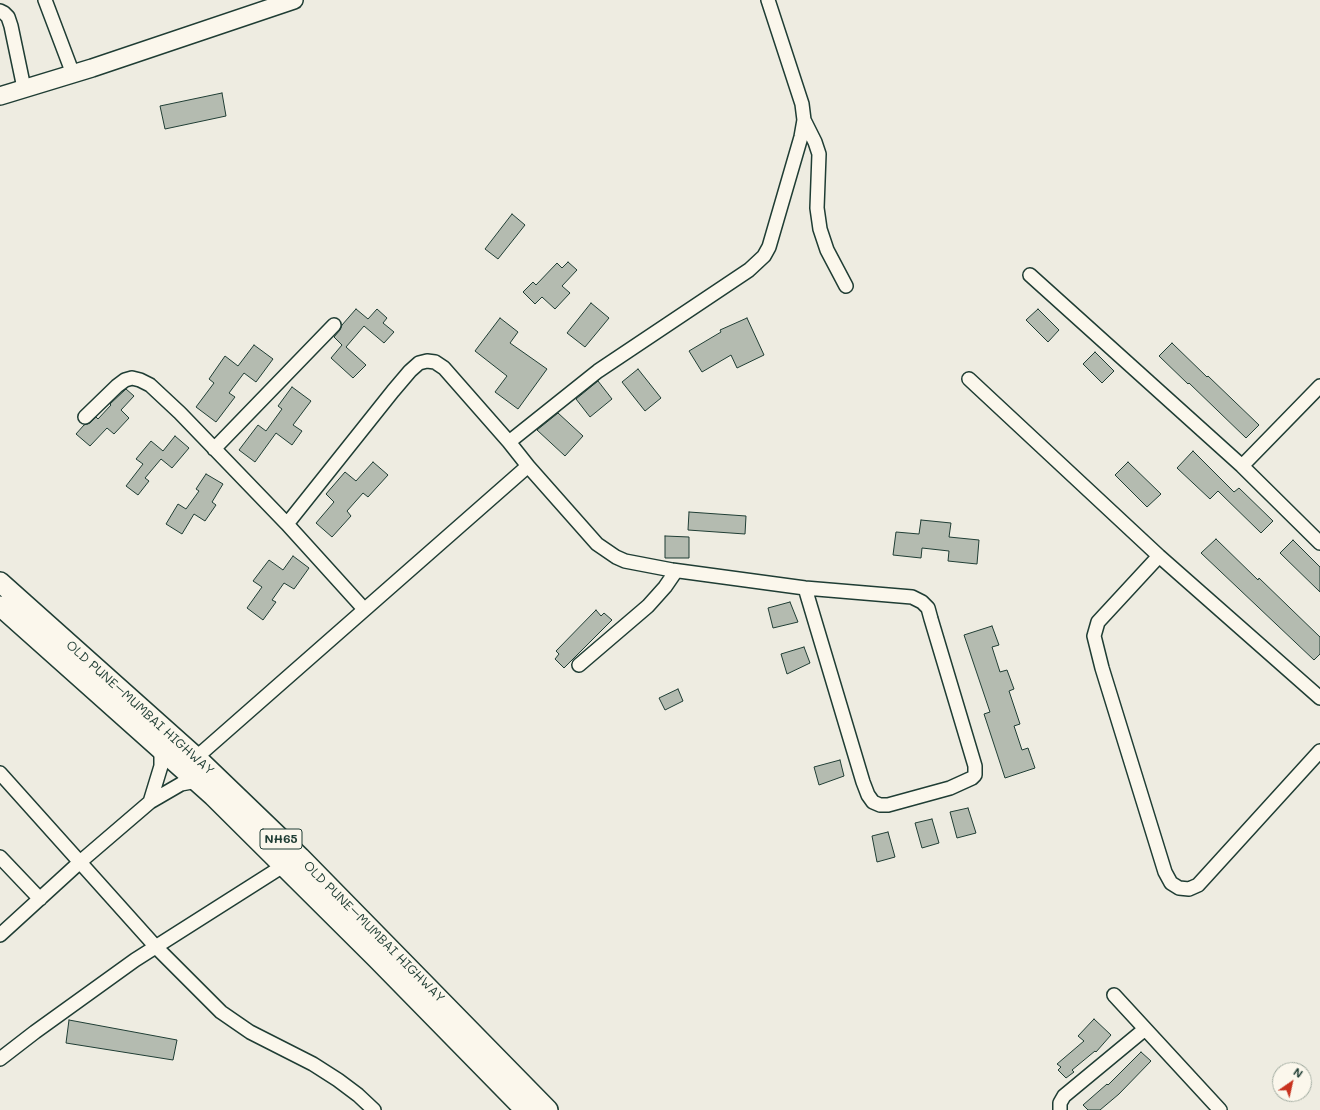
<!DOCTYPE html>
<meta charset="utf-8">
<style>
body{margin:0}
#map{position:relative;width:1320px;height:1110px;overflow:hidden;background:#eeece1;font-family:Mali,sans-serif}
canvas{display:block}
.north{position:absolute;left:1272px;top:1062px;width:40px;height:40px;box-sizing:border-box;background:#fbf7ec;border:1px solid #a3ada2;border-radius:50%;rotate:34deg;font-size:11px;font-weight:700;line-height:16px;text-align:center;color:#1f3d34}
.north::after{content:'';display:block;margin:auto;width:14px;height:18px;background:#c8321e;clip-path:polygon(50% 0,100% 100%,50% 72%,0 100%)}
</style>
<div id="map">
<canvas width="1320" height="1110"></canvas>
<div class="north">N</div>
</div>
<script>
const ctx = document.querySelector('canvas').getContext('2d');
ctx.lineJoin = 'round';
function fill(path, color) { ctx.fillStyle = color; ctx.fill(path, 'evenodd'); }
const shape = rows => new Path2D(rows.map(r => 'M' + r).join(''));
function trace(path, color, width, dash) { ctx.strokeStyle = color; ctx.lineWidth = width; ctx.lineCap = dash ? 'butt' : 'round'; ctx.setLineDash(dash || []); ctx.stroke(path); }
function write(font, color, halo, rows, align = 'center') {
  ctx.font = font + ' Mali,sans-serif'; ctx.lineWidth = 3; ctx.setLineDash([]); ctx.textBaseline = 'middle'; ctx.strokeStyle = halo; ctx.fillStyle = color; for (const [text, x, y, turn = 0] of rows) {
    ctx.save(); ctx.translate(x, y); ctx.rotate((+turn || 0) * Math.PI / 180); ctx.textAlign = isNaN(turn) ? turn : align; if (halo) ctx.strokeText(text, 0, 0); ctx.fillText(text, 0, 0); ctx.restore();
  }
}
const building = shape([
 [222,93,226,116,165,129,160,106,222,93],
 [512,214,525,225,498,259,485,249,512,214],
 [568,262,577,270,562,286,570,293,555,309,542,297,535,304,523,292,533,282,536,285,557,263,562,268,568,262],
 [591,303,609,318,585,347,567,333,591,303],
 [356,309,368,319,377,309,387,318,383,323,394,332,384,343,364,326,346,347,366,365,353,378,331,358,342,345,334,337,340,330,342,325,356,309],
 [1038,309,1059,330,1048,342,1026,320,1038,309],
 [500,318,518,332,510,343,547,369,518,409,495,392,507,376,475,351,500,318],
 [747,318,764,355,737,368,731,355,702,372,689,351,721,332,720,330,747,318],
 [1172,343,1207,377,1208,376,1259,425,1246,438,1189,383,1188,384,1159,356,1172,343],
 [254,345,273,359,256,382,244,373,229,393,235,397,216,422,196,407,214,383,209,379,225,356,238,366,254,345],
 [1095,352,1114,371,1102,383,1083,364,1095,352],
 [638,369,661,398,645,411,622,382,638,369],
 [598,381,612,399,590,417,576,399,598,381],
 [292,387,311,401,293,425,302,431,292,445,276,433,255,462,239,450,258,425,266,431,282,409,278,406,292,387],
 [126,389,134,396,121,410,129,418,114,434,107,428,90,446,76,434,84,425,90,423,96,417,98,419,111,405,110,404,126,389],
 [558,413,583,436,565,456,537,430,558,413],
 [175,436,189,448,172,468,161,459,145,478,149,481,138,495,126,486,143,464,136,459,151,441,163,451,175,436],
 [1193,451,1234,492,1239,488,1273,521,1261,533,1218,491,1210,499,1177,468,1193,451],
 [373,462,388,475,368,497,363,493,347,511,351,516,332,537,316,523,334,502,326,494,345,472,356,481,373,462],
 [1128,462,1161,494,1147,507,1115,475,1128,462],
 [206,474,223,484,212,502,216,505,205,521,194,514,182,534,166,524,178,504,186,509,199,491,196,489,206,474],
 [689,512,746,516,745,534,688,530,689,512],
 [921,520,951,523,949,537,979,540,977,564,948,561,949,551,922,548,921,558,893,555,896,532,919,534,921,520],
 [665,536,689,537,689,558,665,558,665,536],
 [1216,539,1258,580,1259,578,1320,637,1320,654,1314,660,1201,553,1216,539],
 [1293,540,1320,567,1320,592,1280,553,1293,540],
 [293,556,309,568,294,589,284,583,272,600,276,602,263,620,247,608,262,587,253,581,269,560,283,570,293,556],
 [790,602,798,622,773,628,768,608,790,602],
 [596,610,601,616,604,613,612,620,564,668,555,659,559,654,556,651,596,610],
 [992,626,999,645,992,647,1000,672,1007,670,1014,689,1009,691,1020,724,1014,726,1022,750,1028,748,1035,768,1005,778,984,714,990,712,964,635,992,626],
 [804,647,810,663,787,674,781,654,804,647],
 [678,689,683,701,665,710,659,698,678,689],
 [840,760,844,776,819,785,814,767,840,760],
 [968,808,976,833,957,838,950,812,968,808],
 [932,819,939,843,922,848,915,823,932,819],
 [888,832,895,857,877,862,872,836,888,832],
 [1094,1019,1111,1035,1096,1052,1095,1051,1072,1070,1074,1072,1066,1078,1058,1070,1061,1067,1057,1064,1084,1041,1078,1036,1094,1019],
 [69,1020,177,1040,173,1060,66,1043,69,1020],
 [1141,1052,1151,1061,1119,1094,1100,1110,1088,1110,1083,1105,1107,1084,1108,1085,1141,1052]
]);
fill(building, '#b4bbb0');
trace(building, '#1f3d34', 1);
const minor = shape([
 [45,0,73,74],
 [0,11,4,13,8,17,11,26,24,88],
 [804,120,815,142,819,154,817,208,820,229,827,250,846,286],
 [1030,275,1242,466,1320,543],
 [969,379,1159,556,1320,698],
 [85,417,117,386,125,380,132,378,140,380,150,385,180,413,287,524,364,609],
 [214,449,334,325],
 [528,466,597,544,616,557,625,561,672,570,805,588,912,597,922,602,928,608,931,619,975,766,975,775,972,778,950,788,888,805,880,805,873,802,868,795,863,782,805,588],
 [1242,466,1320,386],
 [287,524,393,391,410,371,419,363,427,361,435,362,444,368,509,442],
 [1159,556,1098,622,1094,636,1102,668,1165,872,1171,883,1179,888,1189,889,1198,885,1320,751],
 [579,665,648,606,665,587,676,571],
 [190,763,528,466,509,442,598,371,749,270,764,256,769,247,801,137,804,120,802,104,768,0],
 [0,773,156,947,221,1012,250,1032,313,1064,338,1080,358,1095,374,1110],
 [150,802,161,766,161,754,158,746],
 [0,857,40,899],
 [0,935,80,862,150,802,181,784,197,781],
 [1114,995,1220,1110],
 [0,1059,35,1032,135,960,283,866],
 [1060,1110,1060,1103,1064,1096,1145,1029]
]);
const major = shape([
 [0,96,92,68,294,0]
]);
const highway = shape([
 [0,582,196,757,300,857,548,1110],
 [0,606,213,796,377,959,525,1110]
]);
trace(minor, '#1f3d34', 16);
trace(major, '#1f3d34', 20);
trace(highway, '#1f3d34', 22);
trace(minor, '#fbf7ec', 13);
trace(major, '#fbf7ec', 17);
trace(highway, '#fbf7ec', 19);
for (const [x, y, w] of [
 [281,839,42]
]) { const box = new Path2D(); box.roundRect(x - w / 2, y - 10, w, 20, 3); ctx.fillStyle = '#fbf7ec'; ctx.fill(box); trace(box, '#1f3d34', 1); }
write('bold 12px', '#1f3d34', null, [
 ["NH65",281,839]
]);
write('13px', '#1f3d34', '#fbf7ec', [
 ["OLD PUNE–MUMBAI HIGHWAY",140,708,42],
 ["OLD PUNE–MUMBAI HIGHWAY",374,932,45]
]);
</script>
